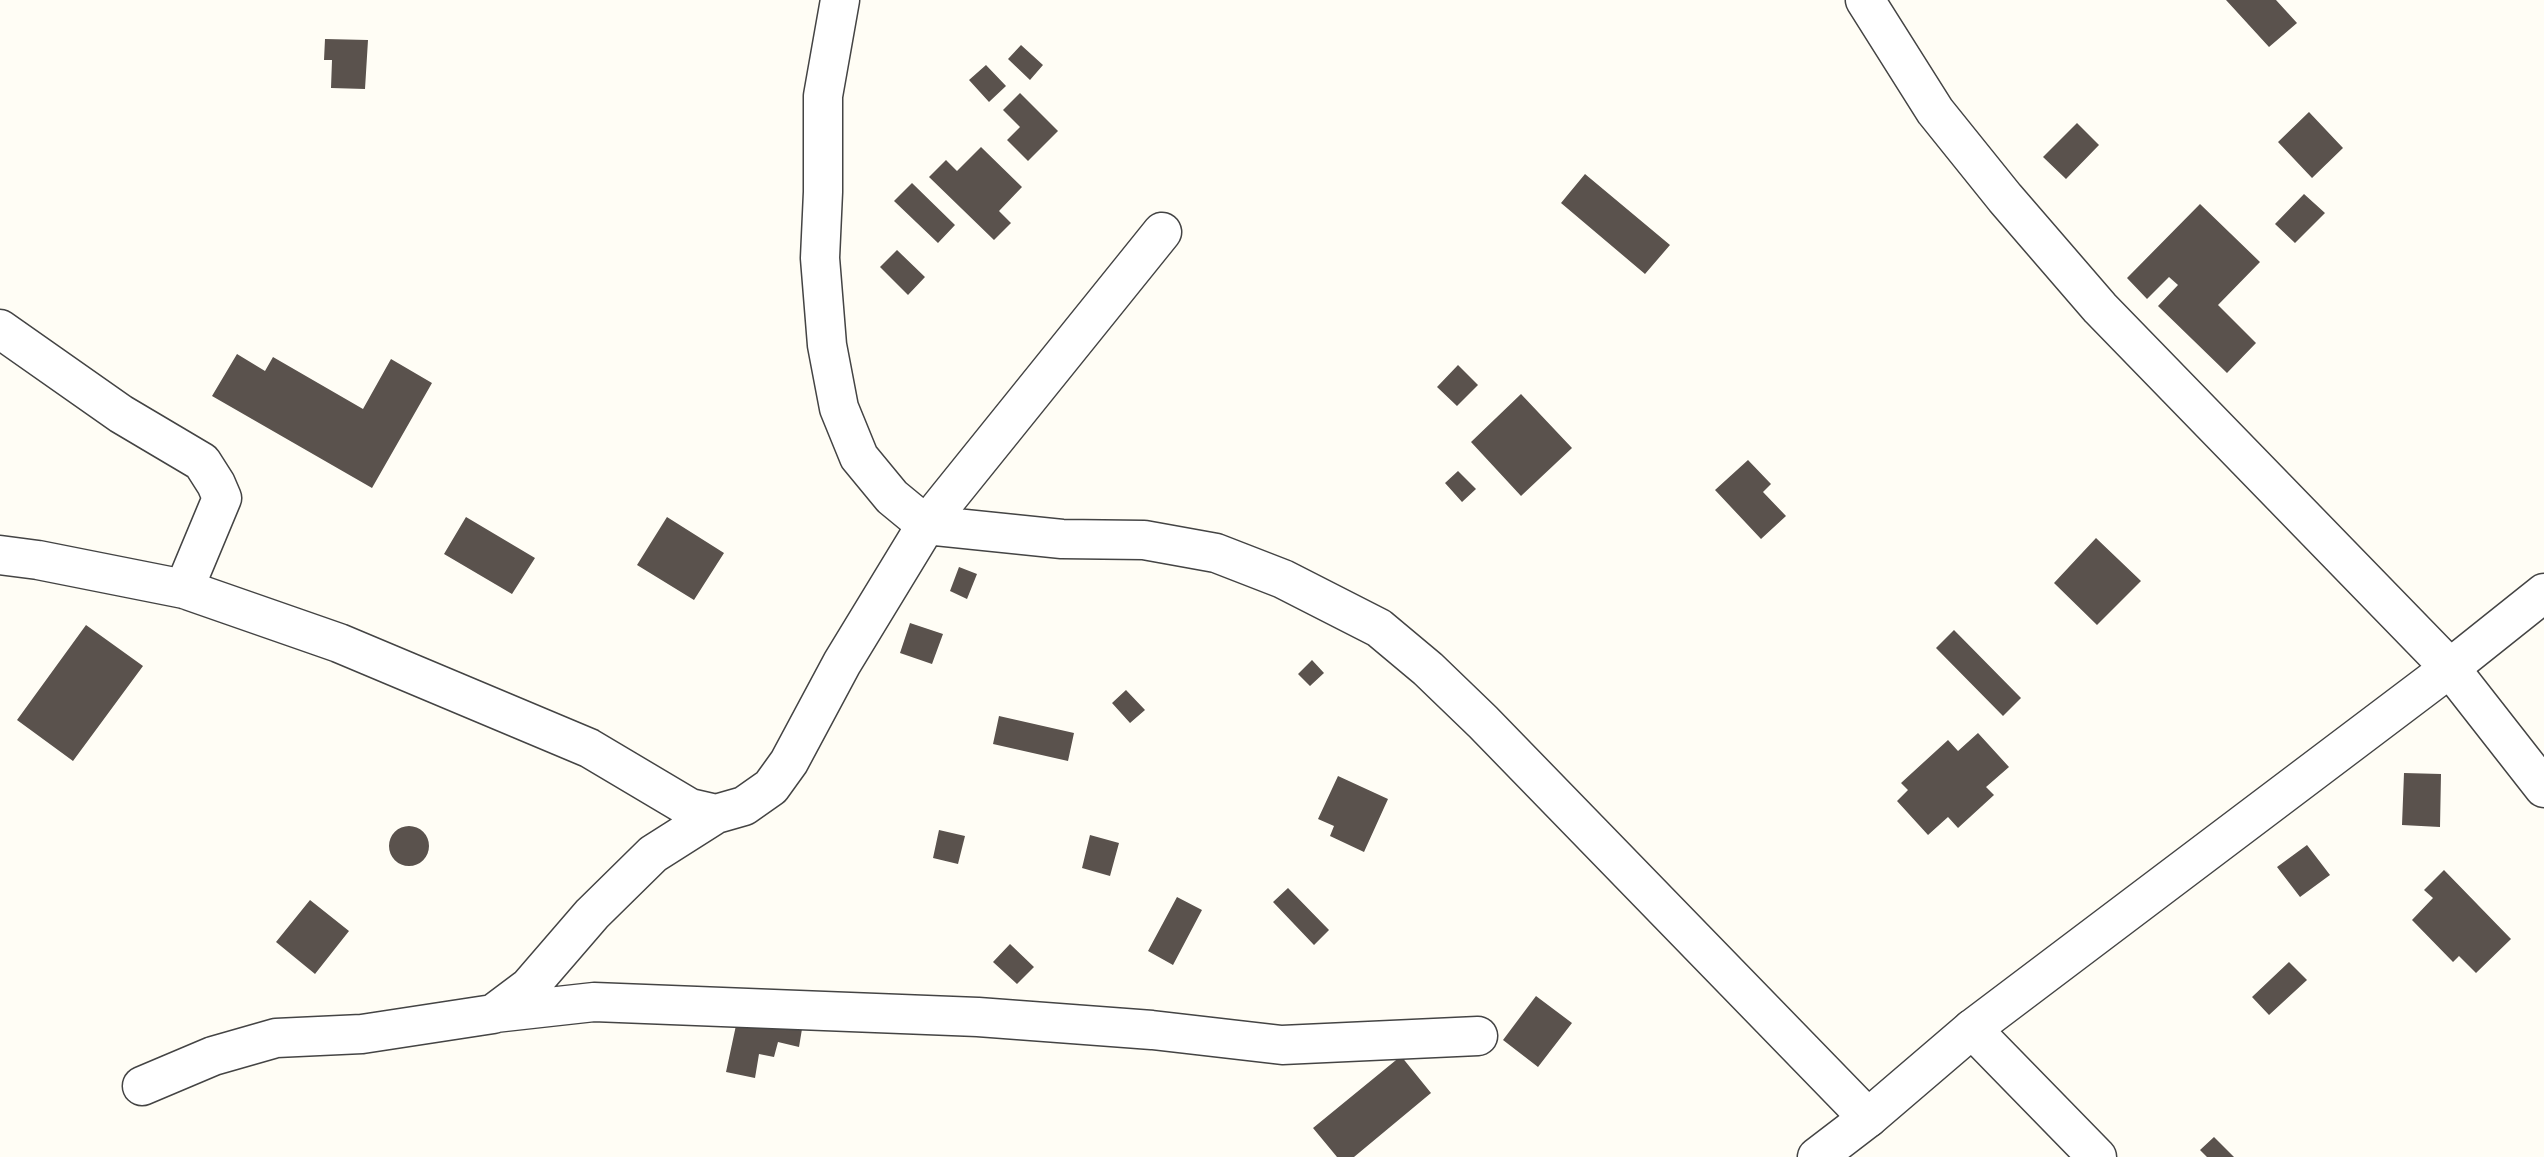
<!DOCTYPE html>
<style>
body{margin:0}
canvas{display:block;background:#fffdf5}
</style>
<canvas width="2544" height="1157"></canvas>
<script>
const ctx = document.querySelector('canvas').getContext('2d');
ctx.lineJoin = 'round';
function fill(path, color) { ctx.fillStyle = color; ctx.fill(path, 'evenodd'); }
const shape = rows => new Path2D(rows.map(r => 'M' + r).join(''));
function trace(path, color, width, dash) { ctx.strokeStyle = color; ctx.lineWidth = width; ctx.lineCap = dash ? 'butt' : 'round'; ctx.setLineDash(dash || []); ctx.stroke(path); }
fill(shape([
 [2226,0,2276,0,2297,23,2269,47],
 [325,39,368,40,365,89,331,88,332,60,324,60],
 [1021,45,1043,65,1030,80,1008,59],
 [986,65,1006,86,989,102,969,80],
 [1020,93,1058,131,1028,161,1007,140,1020,127,1003,110],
 [2309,112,2343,148,2312,178,2278,142],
 [2077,123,2099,145,2066,179,2043,157],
 [981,147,1022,187,999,211,1011,223,994,240,929,177,946,160,957,171],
 [1585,174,1670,245,1645,274,1561,203],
 [912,183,955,225,938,243,894,201],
 [2304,194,2325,213,2295,243,2275,224],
 [2200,204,2260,262,2218,305,2256,343,2227,373,2158,306,2178,285,2169,277,2147,299,2127,278],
 [897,250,925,277,908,295,880,267],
 [237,354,265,371,273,357,363,409,391,359,432,383,372,488,212,396],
 [1458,365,1478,385,1457,406,1437,387],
 [1521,394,1572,448,1521,496,1471,442],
 [1748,460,1771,484,1763,492,1786,516,1761,539,1715,490],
 [1458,471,1476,489,1462,502,1445,483],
 [466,517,535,558,512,594,444,554],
 [667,517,724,553,694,600,637,565],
 [2096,538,2141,581,2097,625,2054,583],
 [959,567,977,574,967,599,950,591],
 [910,623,943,634,932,664,900,653],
 [86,625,143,666,73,761,17,720],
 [1954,630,2021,698,2003,716,1936,648],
 [1312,660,1324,673,1310,686,1298,674],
 [1126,690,1145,710,1130,723,1112,703],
 [999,716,1074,733,1068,761,993,744],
 [1978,733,2009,767,1986,787,1994,795,1958,828,1948,817,1928,835,1897,801,1908,790,1901,783,1948,740,1958,751],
 [2404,773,2441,774,2440,827,2402,825],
 [1338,776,1388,799,1364,852,1330,836,1334,826,1318,819],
 '389 846a20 20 0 1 1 40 0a20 20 0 1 1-40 0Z',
 [939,830,965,836,958,864,933,858],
 [1090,835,1119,843,1110,876,1082,868],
 [2307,845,2330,875,2300,897,2277,867],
 [2444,870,2511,939,2476,973,2459,956,2453,962,2412,920,2433,898,2424,890],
 [1288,888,1329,930,1314,945,1273,902],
 [1177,897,1202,910,1173,965,1148,951],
 [310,900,349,931,315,974,276,942],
 [1010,944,1034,967,1017,984,993,962],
 [2289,962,2307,980,2269,1015,2252,997],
 [1536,996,1572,1023,1538,1067,1503,1040],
 [738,1016,802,1029,799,1047,778,1042,774,1057,759,1054,755,1078,726,1072],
 [1401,1056,1431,1093,1354,1157,1337,1157,1313,1128],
 [2214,1137,2234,1157,2207,1157,2200,1150]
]), '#5a524d');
const minor = shape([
 [840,0,823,96,823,192,820,258,827,345,839,408,859,457,892,497,926,525,1062,539,1144,540,1216,553,1283,579,1379,628,1428,669,1483,722,1868,1118],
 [1865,0,1935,111,2005,198,2100,308,2450,668,2544,788],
 [0,329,121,414,202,462,216,484,222,498,184,589],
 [0,555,38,560,184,589,339,643,589,748,690,808,716,814],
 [495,1013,594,1002,978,1017,1152,1030,1282,1045,1478,1036],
 [1972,1029,2097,1157],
 [142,1086,213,1056,276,1038,362,1034,493,1014,529,987,592,914,653,854,716,814,744,806,771,787,789,762,842,663,926,525,1162,232]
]);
const tertiary = shape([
 [1817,1157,1868,1118,1972,1029,2450,668,2544,593]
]);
trace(minor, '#444', 41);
trace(tertiary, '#444', 41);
trace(minor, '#fff', 38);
trace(tertiary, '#fff', 38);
</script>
